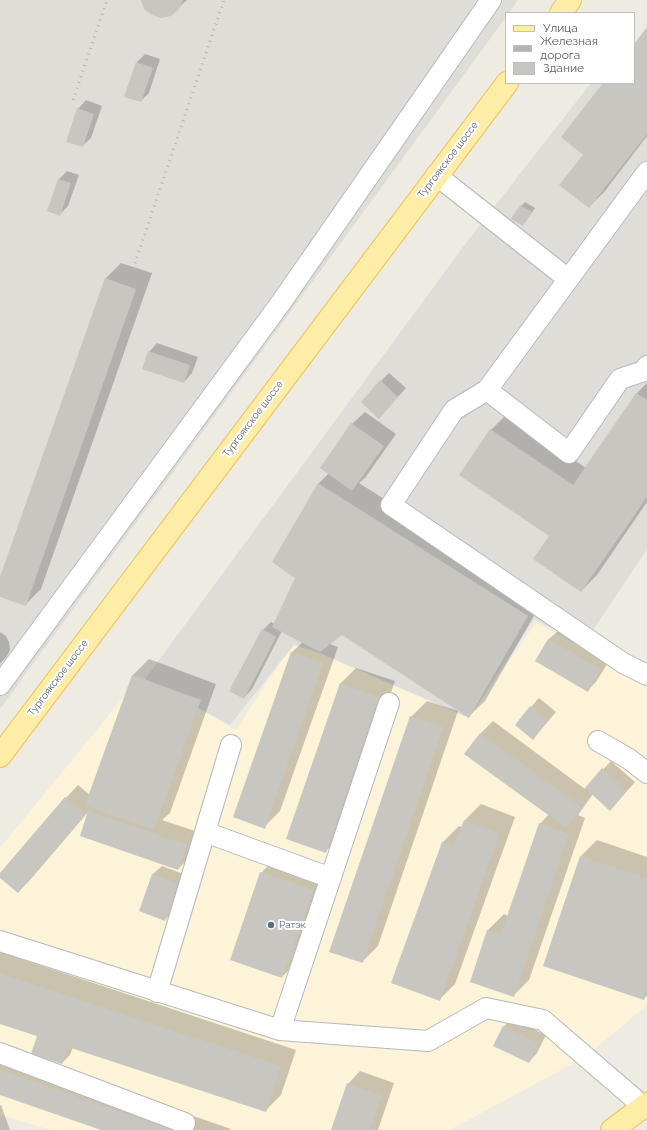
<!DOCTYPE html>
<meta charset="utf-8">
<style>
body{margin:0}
#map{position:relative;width:647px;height:1130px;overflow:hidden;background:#eeebe3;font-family:Raleway,sans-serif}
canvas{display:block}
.legend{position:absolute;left:505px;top:12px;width:130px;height:72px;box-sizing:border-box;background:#fff;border:1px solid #bdbfc1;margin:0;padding:5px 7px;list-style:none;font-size:12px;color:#5b5f63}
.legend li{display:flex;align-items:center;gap:8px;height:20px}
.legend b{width:20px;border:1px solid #bdbfc1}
</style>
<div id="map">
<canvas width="647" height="1130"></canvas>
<ul class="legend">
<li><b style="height:5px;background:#feeda7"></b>Улица</li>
<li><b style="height:5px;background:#b2b3b3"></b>Железная дорога</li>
<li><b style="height:11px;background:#c8c6c0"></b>Здание</li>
</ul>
</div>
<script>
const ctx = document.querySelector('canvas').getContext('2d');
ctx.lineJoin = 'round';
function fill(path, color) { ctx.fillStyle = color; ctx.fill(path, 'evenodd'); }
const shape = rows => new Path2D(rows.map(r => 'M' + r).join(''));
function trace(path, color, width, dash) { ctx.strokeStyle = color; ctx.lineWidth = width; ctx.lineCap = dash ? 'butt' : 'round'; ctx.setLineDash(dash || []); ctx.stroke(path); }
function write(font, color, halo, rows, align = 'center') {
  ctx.font = font + ' Raleway,sans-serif'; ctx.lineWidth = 4; ctx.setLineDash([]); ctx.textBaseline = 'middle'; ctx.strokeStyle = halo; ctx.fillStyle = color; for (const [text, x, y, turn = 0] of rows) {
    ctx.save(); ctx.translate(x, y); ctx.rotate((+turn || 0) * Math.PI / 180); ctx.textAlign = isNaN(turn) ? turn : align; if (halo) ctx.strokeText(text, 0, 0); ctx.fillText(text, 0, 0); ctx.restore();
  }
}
fill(shape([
 [536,623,647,683,647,1005,585,1057,450,1130,51,1130,0,1115,0,848,141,676,236,730,293,642,469,718]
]), '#fdf3d8');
fill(shape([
 [0,0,518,0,509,13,506,13,506,17,0,709],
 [591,83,621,83,647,103,647,549,583,645,534,619,469,718,320,653,294,645,230,725,145,679,469,239]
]), '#dfddd7');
fill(shape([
 [142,0,187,0,178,8],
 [647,29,647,136,605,191,589,207,585,154,604,83,634,83,634,45],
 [145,54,160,59,149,93,141,101,136,63],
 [86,100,102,106,91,138,82,146,78,109],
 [67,171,79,175,68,206,59,215,59,179],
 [525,202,535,208,523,225,521,206],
 [121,263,152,273,41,589,25,605,0,596,0,580,105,279],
 [157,343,198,357,192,373,184,382,149,352],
 [389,373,406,388,387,409,381,381],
 [647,383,647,502,597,575,581,591,550,536,460,475,491,430,507,414,586,468,637,393],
 [365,412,396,434,365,478,359,483,543,600,485,701,469,716,342,634,330,644,338,647,280,811,264,827,292,652,303,642,282,631,252,689,244,698,263,630,271,622,275,624,296,578,273,562,319,483,329,473,352,424],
 [558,631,609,661,596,682,588,690,537,661,549,639],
 [0,632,6,636,9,642,10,650,7,656,0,664],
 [149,659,216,684,170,813,162,820,198,832,190,857,178,869,89,811,30,880,18,892,0,877,0,874,66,798,78,785,90,795,133,675],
 [356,668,395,681,341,836,325,852,340,684],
 [539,698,556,712,533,739,531,707],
 [427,701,458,711,378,946,362,962,411,717],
 [493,721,585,789,611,761,635,782,618,801,593,794,578,815,585,818,529,980,513,996,471,981,488,930,504,914,508,916,540,824,549,814,466,754,481,733],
 [481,804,515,817,455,984,439,1000,392,982,443,842,459,826,462,827,465,820],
 [597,840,647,857,647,996,643,999,581,856],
 [277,857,328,874,298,961,282,977,261,873],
 [162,866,186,875,173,911,165,920,140,911,153,874],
 [0,952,296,1050,281,1095,265,1111,73,1047,70,1055,62,1063,38,1036,0,1023],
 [512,1019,546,1035,537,1053,529,1062,503,1027],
 [0,1049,231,1129,230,1130,104,1130,0,1094],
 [360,1071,394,1083,378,1130,332,1130,348,1084],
 [0,1105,1,1105,10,1130,0,1130]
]), '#0003');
fill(shape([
 [141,0,183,0,179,9,171,16,161,18,152,15,144,9],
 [647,27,647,134,589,208,559,185,583,155,561,137,603,83,634,83,634,44],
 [136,62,153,68,141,102,124,97],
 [77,108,94,114,83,147,66,142],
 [58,179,71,183,60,216,47,211],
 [520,205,532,212,523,226,511,219],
 [105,278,136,289,26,606,0,597,0,577],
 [148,351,190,365,184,383,142,369],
 [380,380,398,397,379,419,361,402],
 [636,393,647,400,647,497,581,592,533,559,549,536,459,475,490,429,573,485],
 [351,423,384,446,352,491,320,468],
 [318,483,528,616,469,718,342,635,320,652,272,627,295,578,272,562],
 [262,629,276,637,244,699,229,691],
 [548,639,601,669,588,692,535,661],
 [291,652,323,663,265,829,233,817],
 [132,675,201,700,154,830,85,805],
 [340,683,379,697,326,853,286,839],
 [530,706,548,720,533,740,515,725],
 [410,716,443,727,363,963,329,952],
 [480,733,582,807,566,828,464,754],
 [602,768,627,791,610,811,585,788],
 [65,797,86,814,18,893,0,878,0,873],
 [88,811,187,845,178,870,80,836],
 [464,820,500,833,440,1001,391,983,442,842,454,846],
 [539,823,569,834,514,997,470,982,487,930,501,934],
 [580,856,647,878,647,990,644,1000,543,966],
 [260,872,313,890,282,978,230,960],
 [152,874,178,883,165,921,139,911],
 [0,973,281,1066,266,1112,68,1047,62,1064,31,1054,37,1036,0,1024],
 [503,1026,538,1043,529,1063,493,1046],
 [0,1070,173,1130,101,1130,0,1095],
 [347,1083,382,1096,370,1130,331,1130]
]), '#c8c6c0');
const minor = shape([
 [647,172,487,390,454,410,391,505,623,663,647,675],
 [436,175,568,279],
 [487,390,569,453,620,379,644,371,647,366],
 [0,685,280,304,491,0],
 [598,741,629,759,647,773],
 [205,832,331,878],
 [0,941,280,1030,428,1041,486,1008,543,1020,644,1107],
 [157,992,231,745],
 [280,1030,389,703],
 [0,1053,185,1123]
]);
const major = shape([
 [561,13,570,0],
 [0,756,507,83],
 [612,1130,647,1104]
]);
trace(minor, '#b5b9bd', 22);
trace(major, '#f0c159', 24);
trace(minor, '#fff', 20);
trace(major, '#feeda7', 22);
trace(shape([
 [73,100,107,0],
 [133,269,224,0]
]), '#b2b3b3', 3, [1, 5]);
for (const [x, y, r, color] of [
 [271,925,4,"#5c6f8a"]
]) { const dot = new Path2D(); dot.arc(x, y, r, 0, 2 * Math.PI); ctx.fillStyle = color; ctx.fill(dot); trace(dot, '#fff', 1.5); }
write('10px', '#5b5f63', '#fff', [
 ["Тургоякское шоссе",448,160,-53],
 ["Тургоякское шоссе",253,419,-53],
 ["Тургоякское шоссе",58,678,-53]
]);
write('10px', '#4e5e75', '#fff', [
 ["Ратэк",279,925]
], 'left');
</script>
